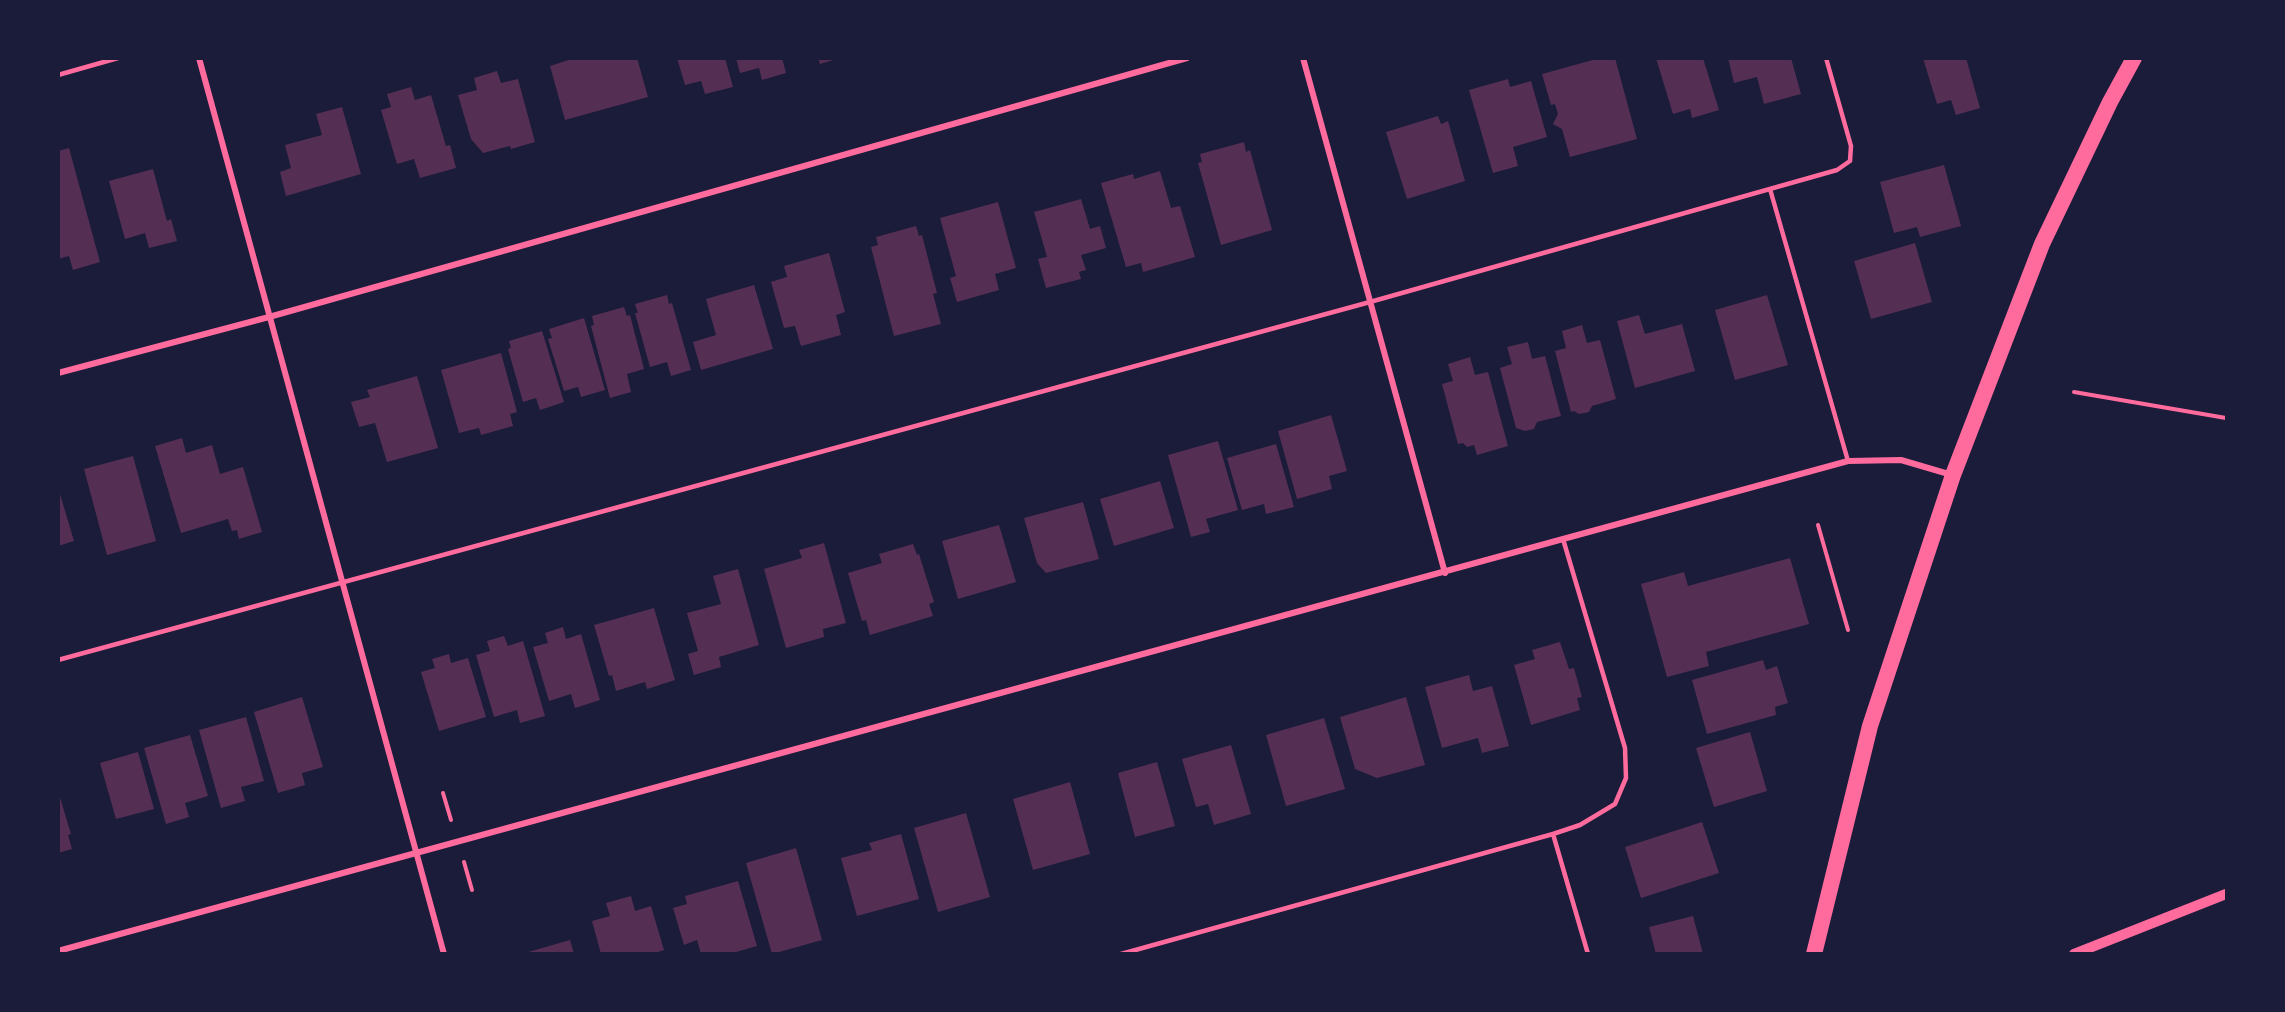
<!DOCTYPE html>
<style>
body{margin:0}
#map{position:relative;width:2285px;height:1012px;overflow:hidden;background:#1b1b3a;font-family:Lora,serif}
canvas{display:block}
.frame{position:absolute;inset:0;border:60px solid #1b1b3a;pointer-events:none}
</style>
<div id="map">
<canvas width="2285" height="1012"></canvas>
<div class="frame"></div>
</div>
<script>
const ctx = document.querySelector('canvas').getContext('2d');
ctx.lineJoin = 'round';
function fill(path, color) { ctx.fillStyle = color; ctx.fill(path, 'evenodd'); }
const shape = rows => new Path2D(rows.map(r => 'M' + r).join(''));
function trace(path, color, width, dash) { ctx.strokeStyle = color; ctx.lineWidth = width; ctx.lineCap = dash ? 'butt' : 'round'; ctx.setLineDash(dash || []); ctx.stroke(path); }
fill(shape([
 [575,58,637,58,648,97,565,120,550,66],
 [677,58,725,58,733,87,705,94,701,81,685,85],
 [736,58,782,58,786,73,762,80,759,68,740,73],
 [818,58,837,58,837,59,820,64],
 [1600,58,1615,58,1637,139,1570,157,1562,129,1553,124,1558,114,1555,104,1551,105,1542,74],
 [1656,58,1703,58,1719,110,1692,118,1690,109,1673,114],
 [1728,58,1791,58,1801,94,1764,104,1757,77,1734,83],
 [1923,58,1966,58,1980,108,1956,115,1951,100,1937,104],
 [497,71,501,83,518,79,535,142,511,149,510,146,483,153,471,139,458,95,477,90,474,78],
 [1508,79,1510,87,1531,81,1547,137,1513,147,1518,166,1493,173,1469,90],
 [411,87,415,100,431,95,446,146,450,145,456,168,420,178,414,159,397,164,381,110,391,107,387,94],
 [342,107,361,174,286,196,280,172,291,168,285,145,322,135,316,114],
 [1438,116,1441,124,1448,121,1465,181,1407,199,1386,132],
 [1244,142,1246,152,1250,150,1272,230,1221,245,1198,163,1202,162,1200,154],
 [69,148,100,262,73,270,69,256,58,259,58,151],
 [1944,165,1961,226,1920,237,1917,227,1894,233,1880,182],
 [153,169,167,221,171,219,177,241,149,248,145,233,125,239,109,181],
 [1160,171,1171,208,1180,206,1195,257,1143,272,1141,263,1126,267,1101,183,1133,174,1134,179],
 [1081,199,1090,229,1100,226,1106,248,1081,255,1086,270,1079,272,1081,279,1046,288,1038,259,1047,257,1034,212],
 [998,202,1016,268,995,274,999,290,957,302,950,278,956,276,940,218],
 [916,226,919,236,922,235,937,293,933,294,941,324,894,336,871,247,878,245,876,237],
 [1915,243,1932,302,1871,319,1854,261],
 [829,253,845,312,836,315,841,335,801,346,795,326,784,328,771,282,787,277,784,266],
 [754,285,773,349,701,370,693,342,716,335,706,299],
 [667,295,669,304,672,303,691,370,671,376,667,362,650,367,635,313,638,313,635,304],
 [1767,295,1788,365,1735,380,1715,310],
 [624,307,627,316,630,315,644,369,627,374,631,392,610,398,591,326,594,325,592,316],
 [1639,315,1645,334,1682,324,1695,371,1635,388,1617,321],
 [584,318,605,390,581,397,578,387,564,391,548,339,552,338,549,329],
 [1582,325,1587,343,1600,340,1616,399,1592,406,1589,412,1579,414,1574,411,1571,412,1555,351,1566,348,1562,331],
 [542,331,564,402,540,410,536,398,523,402,508,349,511,348,509,341],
 [1528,342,1532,359,1545,356,1561,416,1537,422,1534,429,1525,431,1516,428,1500,368,1512,364,1507,347],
 [501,353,517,412,510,414,513,426,481,435,479,428,459,433,441,370],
 [1470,357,1475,375,1488,372,1508,446,1477,455,1474,445,1467,447,1463,443,1458,444,1442,384,1453,381,1448,364],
 [417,376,438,448,387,462,375,423,359,427,351,402,370,397,367,390],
 [1331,415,1347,471,1329,476,1332,489,1297,499,1278,431],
 [182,438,186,453,212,445,220,474,243,467,262,532,239,539,237,530,232,531,228,519,181,533,155,446],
 [1218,441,1238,510,1206,519,1210,532,1191,537,1168,455],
 [1276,444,1294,507,1266,514,1264,504,1242,510,1227,458],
 [133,456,156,541,107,555,84,469],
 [1160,481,1174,528,1114,546,1100,499],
 [60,494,74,541,58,546,58,495],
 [1083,502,1099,559,1046,573,1037,563,1024,518],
 [999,525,1016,582,958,599,942,541],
 [824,543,846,623,823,629,824,637,786,648,764,569,802,558,799,550],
 [913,544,917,555,919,554,934,602,929,604,933,616,870,635,866,620,862,621,848,573,882,563,879,554],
 [1790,558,1809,624,1706,652,1709,666,1667,677,1641,584,1684,572,1688,586],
 [738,569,759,645,719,657,721,667,694,675,688,654,698,651,687,613,721,604,713,576],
 [654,608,675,680,647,689,645,682,616,691,612,675,609,676,594,625],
 [563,627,566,639,581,634,600,700,575,708,571,694,549,701,533,647,548,643,545,633],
 [504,636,508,646,523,641,545,716,520,723,517,710,494,717,476,655,490,651,487,641],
 [1560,642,1569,669,1574,668,1582,697,1577,698,1580,710,1531,725,1514,665,1535,659,1532,650],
 [449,654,451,663,468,658,486,717,439,731,421,672,435,668,432,659],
 [1763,660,1766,670,1777,666,1788,703,1775,707,1776,715,1707,734,1692,680],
 [1469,675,1473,691,1492,686,1509,746,1482,753,1478,738,1442,748,1425,687],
 [302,697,323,767,302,773,305,785,278,793,254,712],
 [1406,697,1425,765,1377,778,1355,769,1340,717],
 [246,717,264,781,241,787,245,801,221,808,199,730],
 [1324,718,1345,789,1286,806,1266,735],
 [1750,732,1767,791,1714,807,1696,748],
 [190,735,208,796,185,803,189,817,166,824,144,748],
 [1231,745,1251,814,1214,825,1208,804,1196,807,1182,759],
 [138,752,154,809,116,819,100,763],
 [1157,762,1175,826,1135,837,1118,773],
 [1070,782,1090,854,1033,870,1013,799],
 [58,791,71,834,68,835,72,849,58,853],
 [966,813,990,897,938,912,914,828],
 [1702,822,1719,873,1641,898,1625,847],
 [901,834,919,899,857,916,841,858,872,850,869,843],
 [796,848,822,940,772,954,746,863],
 [738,881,757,946,736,952,737,954,701,954,697,940,684,945,673,908,687,904,685,896],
 [631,896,635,911,651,906,664,950,652,954,601,954,592,921,610,916,606,903],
 [1693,916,1703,954,1656,954,1649,927],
 [570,940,574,954,525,954,525,953]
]), '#542f53');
trace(shape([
 [2074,392,2226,418],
 [1818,525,1848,630],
 [443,793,451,820],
 [464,862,472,890]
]), '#ff6b9d', 4);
trace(shape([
 [58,75,118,58],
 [1770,189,1848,461],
 [58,660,1370,302,1837,170,1850,161,1851,146,1826,58],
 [1553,834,1588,954],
 [1121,954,1553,834,1580,825,1615,804,1626,778,1625,748,1563,539]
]), '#ff6b9d', 4.5);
trace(shape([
 [199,58,444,954],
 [1303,58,1445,573],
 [58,373,269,317,1187,58],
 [58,951,1848,461,1901,460,1952,475]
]), '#ff6b9d', 6);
trace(shape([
 [2074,954,2226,894]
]), '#ff6b9d', 10);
trace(shape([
 [1814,954,1870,726,1953,475,2042,244,2110,102,2134,58]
]), '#ff6b9d', 16);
</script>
